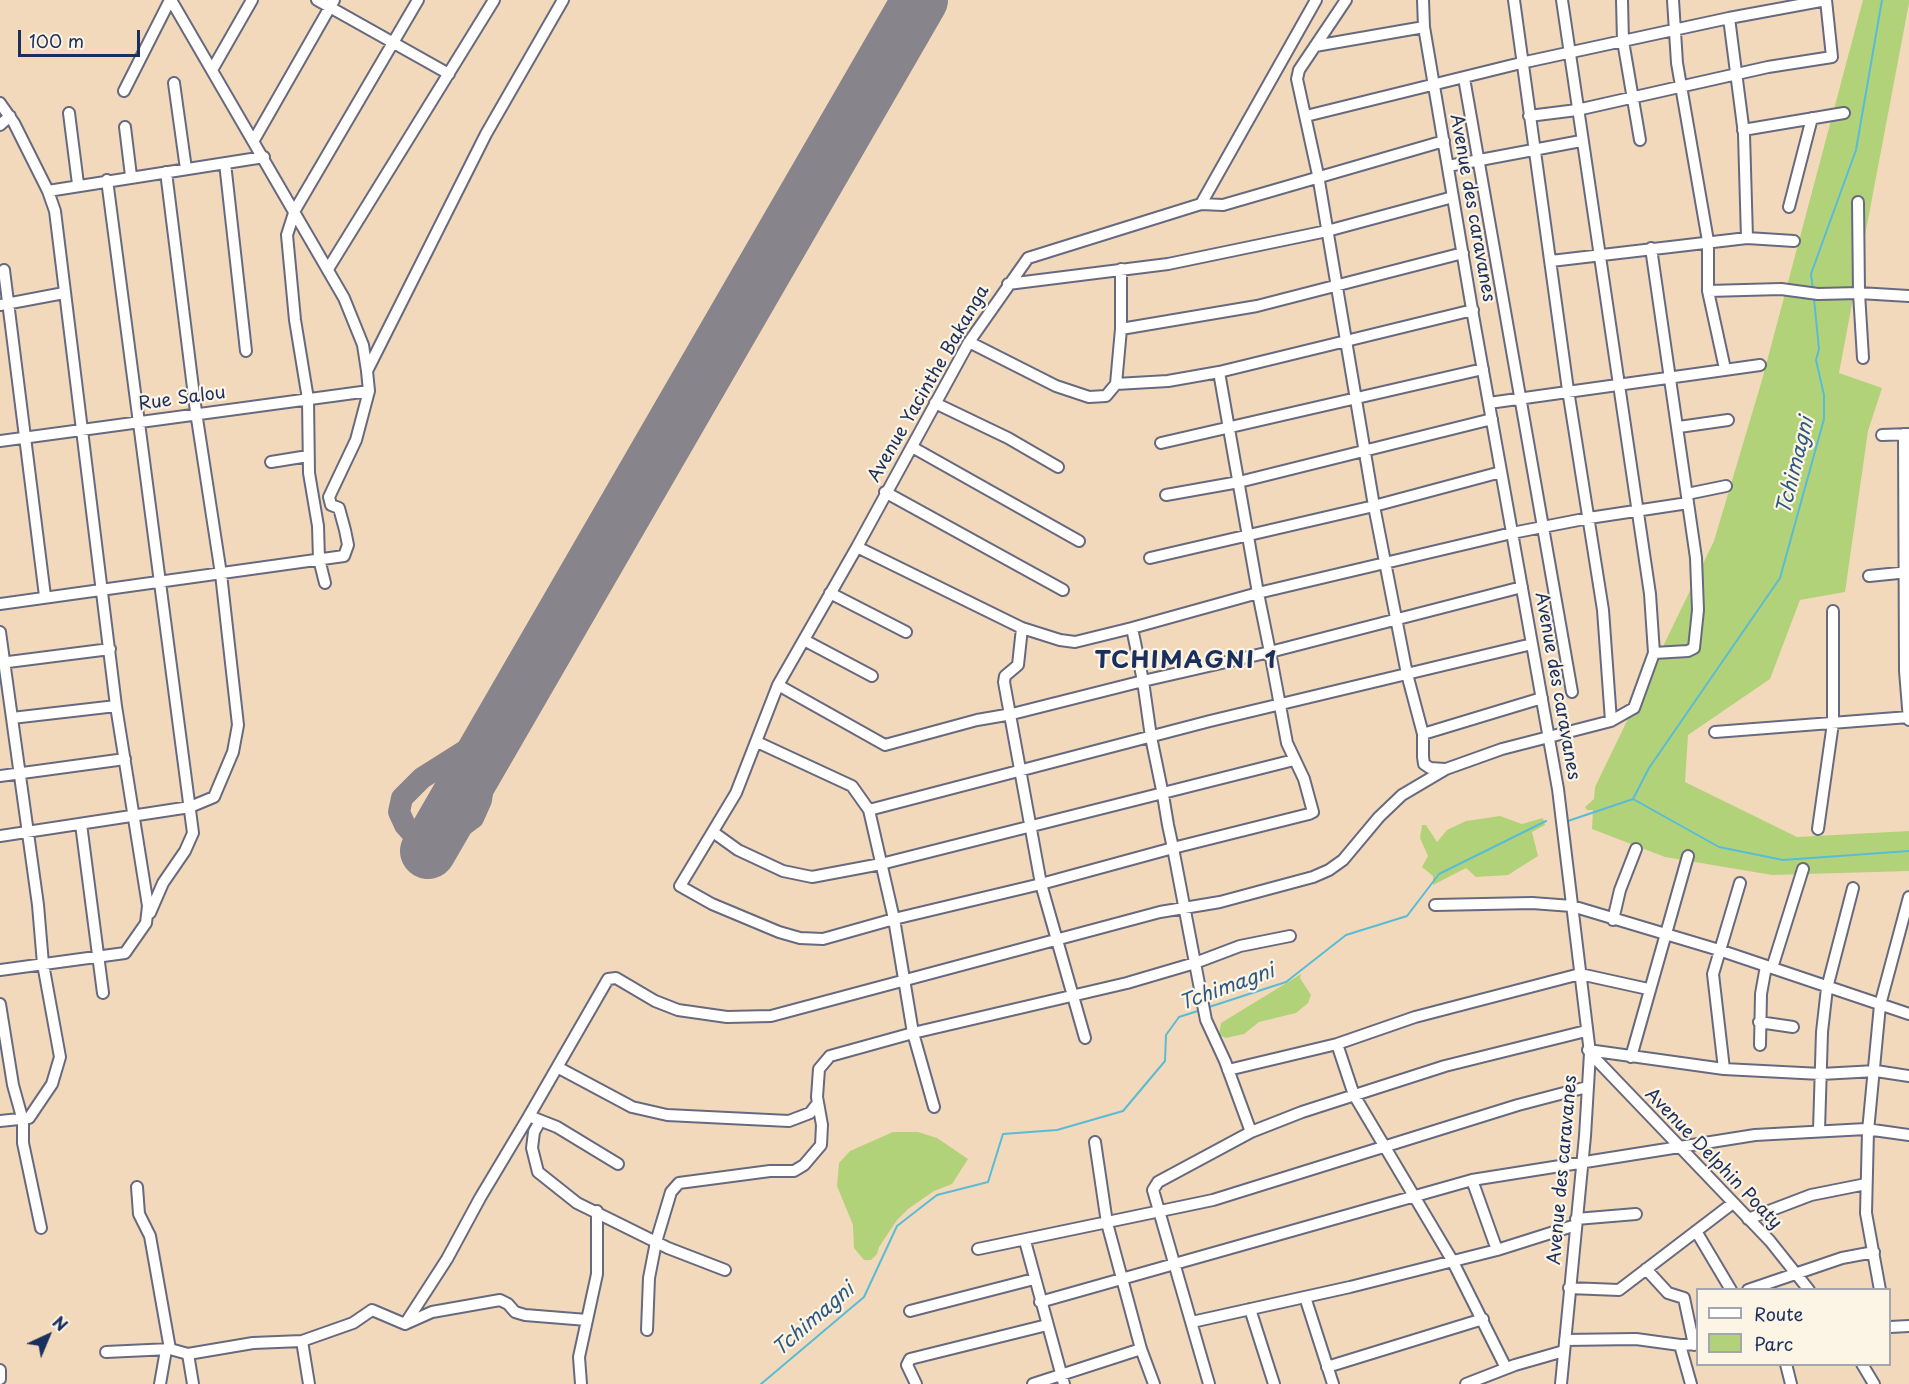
<!DOCTYPE html>
<style>
body{margin:0}
#map{position:relative;width:1909px;height:1384px;overflow:hidden;background:#f3d9bb;font-family:"Playpen Sans",sans-serif}
canvas{display:block}
.legend{position:absolute;left:1696px;top:1288px;width:195px;height:78px;box-sizing:border-box;background:#fcf5e5;border:2px solid #a2a6af;margin:0;padding:8px 10px;list-style:none;font-size:18px;color:#1b2f5e}
.legend li{display:flex;align-items:center;gap:12px;height:30px}
.legend b{width:30px;border:2px solid #a2a6af}
.north{position:absolute;left:18px;top:1306px;width:60px;height:60px;-webkit-text-stroke:4px #fcf5e5;paint-order:stroke;rotate:44deg;font-size:16px;font-weight:700;line-height:24px;text-align:center;color:#1b2f5e}
.north::after{content:'';display:block;margin:auto;width:21px;height:27px;background:#1b2f5e;clip-path:polygon(50% 0,100% 100%,50% 72%,0 100%)}
.scale{position:absolute;left:18px;top:30px;width:122px;height:27px;box-sizing:border-box;border:3px solid #1b2f5e;border-top:0;padding-left:8px;font-size:18px;line-height:21px;white-space:nowrap;color:#1b2f5e;-webkit-text-stroke:4px #fcf5e5;paint-order:stroke}
</style>
<div id="map">
<canvas width="1909" height="1384"></canvas>
<ul class="legend">
<li><b style="height:8px;background:#fff"></b>Route</li>
<li><b style="height:16px;background:#b2d27a"></b>Parc</li>
</ul>
<div class="north">N</div>
<div class="scale">100 m</div>
</div>
<script>
const ctx = document.querySelector('canvas').getContext('2d');
ctx.lineJoin = 'round';
function fill(path, color) { ctx.fillStyle = color; ctx.fill(path, 'evenodd'); }
const shape = rows => new Path2D(rows.map(r => 'M' + r).join(''));
function trace(path, color, width, dash) { ctx.strokeStyle = color; ctx.lineWidth = width; ctx.lineCap = dash ? 'butt' : 'round'; ctx.setLineDash(dash || []); ctx.stroke(path); }
function write(font, color, halo, rows, align = 'center') {
  ctx.font = font + ' "Playpen Sans",sans-serif'; ctx.lineWidth = 4.5; ctx.setLineDash([]); ctx.textBaseline = 'middle'; ctx.strokeStyle = halo; ctx.fillStyle = color; for (const [text, x, y, turn = 0] of rows) {
    ctx.save(); ctx.translate(x, y); ctx.rotate((+turn || 0) * Math.PI / 180); ctx.textAlign = isNaN(turn) ? turn : align; if (halo) ctx.strokeText(text, 0, 0); ctx.fillText(text, 0, 0); ctx.restore();
  }
}
fill(shape([
 [1863,0,1909,0,1909,3,1839,373,1882,388,1868,431,1845,592,1800,600,1770,679,1688,735,1685,782,1797,837,1909,831,1909,871,1772,875,1665,857,1592,829,1593,810,1587,810,1585,807,1594,799,1595,787,1714,541,1762,380],
 [1500,816,1522,824,1543,818,1545,825,1532,832,1538,856,1508,875,1476,877,1466,868,1433,885,1433,876,1422,867,1428,856,1420,838,1422,825,1426,825,1437,842,1447,830,1466,821],
 [1301,974,1300,978,1311,995,1308,1003,1296,1013,1259,1022,1244,1034,1226,1038,1219,1035,1221,1023],
 [893,1132,918,1132,937,1138,968,1159,952,1184,934,1191,908,1209,897,1220,879,1247,877,1254,871,1260,864,1260,854,1248,853,1225,837,1186,839,1163,850,1151]
]), '#b2d27a');
trace(shape([
 [1813,290,1811,274,1856,150,1882,0],
 [1633,799,1719,847,1783,860,1909,851],
 [1568,821,1633,799,1649,768,1780,578,1824,419,1824,395,1816,360,1819,349,1814,299],
 [1206,1008,1286,982,1346,935,1407,916,1439,874,1546,821],
 [761,1384,864,1297,897,1226,937,1195,988,1182,1003,1134,1057,1130,1123,1111,1165,1061,1166,1035,1179,1017,1201,1010]
]), '#58bcd6', 2);
trace(shape([
 [476,768,483,786,481,800,473,818,428,851,405,825,399,812,402,798,422,778,498,730]
]), '#87848c', 22);
trace(shape([
 [428,851,920,0]
]), '#87848c', 56);
const minor = shape([
 [171,0,344,298,363,345,367,371],
 [317,0,449,74],
 [1346,0,1299,70,1297,79,1318,175,1374,506,1407,674,1423,734,1423,757,1424,764,1430,768,1445,769],
 [1423,0,1424,27,1473,315,1558,789,1590,1053,1585,1136,1561,1384],
 [1514,0,1568,390,1603,610,1611,721],
 [1622,0,1623,41,1640,140],
 [1673,0,1677,63,1708,241,1708,291,1725,369],
 [1729,18,1744,134,1747,238],
 [1315,46,1424,27],
 [212,70,252,0],
 [1464,78,1572,692],
 [174,83,186,169],
 [124,91,170,0],
 [0,103,14,123,48,191],
 [69,113,78,184],
 [1306,116,1521,63,1729,18,1826,0],
 [1529,116,1577,110,1768,67,1832,57,1826,0],
 [0,125,10,116],
 [125,127,131,176],
 [1743,130,1844,113],
 [254,140,334,0],
 [225,163,246,351],
 [1448,166,1581,141],
 [107,180,193,833,185,851,163,883,150,913],
 [1858,202,1859,293,1863,358],
 [1201,204,1223,205,1444,141],
 [1789,207,1812,118],
 [1651,248,1696,558,1698,610,1694,648,1688,651,1654,653],
 [1551,261,1747,238,1794,241],
 [328,269,494,0],
 [4,270,45,596],
 [1008,284,1168,264,1327,231,1453,197],
 [1708,291,1781,289,1818,294,1859,293,1909,296],
 [0,305,64,293],
 [1121,329,1257,306,1463,253],
 [969,342,1056,386,1089,397,1106,396,1116,384,1121,329,1121,269],
 [1219,372,1258,593,1512,533,1589,518,1688,503],
 [1116,384,1168,381,1219,372,1473,310],
 [935,403,1008,438,1058,467],
 [1489,403,1760,365],
 [1679,427,1728,420],
 [1904,434,1905,671,1909,720],
 [1882,435,1909,434],
 [0,441,369,391],
 [1161,443,1483,369],
 [912,447,1079,541],
 [271,462,308,456],
 [885,492,1063,590],
 [1687,494,1726,486],
 [1166,495,1239,482,1492,419],
 [1150,558,1374,506,1501,472],
 [1869,576,1909,572],
 [325,583,319,559,318,526,309,473,308,399,295,320,287,235,295,210,418,0],
 [830,593,906,632],
 [0,604,344,556,348,545,345,530,339,508,331,505,329,497,356,440,369,391,367,371,486,134,563,0],
 [1022,628,1018,665,1005,676,1004,682,1041,884,1085,1038],
 [1132,628,1075,642,1060,640,1022,628,857,547,969,342,1028,258,1201,204,1316,0],
 [0,632,38,905,43,964,60,1057,52,1084,29,1118,0,1121],
 [804,640,872,676],
 [0,663,110,649],
 [778,685,857,547],
 [12,718,116,706],
 [1715,732,1909,717],
 [1423,734,1542,698],
 [757,742,852,786,869,810,894,919,913,1033,934,1107],
 [0,776,125,759],
 [869,810,1210,721,1532,644],
 [81,824,103,993],
 [1818,829,1833,723,1833,611],
 [713,832,738,850,783,871,812,877,881,864,1294,760],
 [0,836,190,807,214,797,233,752,238,725,221,574,196,412,166,172],
 [1435,905,1532,903,1572,906,1719,950,1909,1014],
 [1613,920,1620,890,1636,849],
 [1772,968,1803,869],
 [0,970,125,953,146,923,148,906,116,706,55,211,48,191,264,157],
 [0,1004,13,1085,23,1121,23,1143,41,1228],
 [1759,1022,1793,1027],
 [1337,1044,1354,1095,1452,1260,1506,1368],
 [1760,1045,1761,994,1766,966],
 [1588,1050,1724,1069,1821,1074,1876,1071,1909,1076],
 [1590,1053,1770,1241,1809,1290],
 [1631,1057,1688,856],
 [559,1068,632,1107,667,1115,789,1121,810,1113,817,1104],
 [1724,1069,1713,974,1740,883],
 [1228,1070,1337,1044,1415,1017,1580,974,1648,989],
 [540,1121,534,1132,532,1148,538,1172,577,1203,668,1248,725,1270],
 [1819,1130,1822,1032,1827,988,1853,888],
 [1251,1132,1225,1061,1206,1020,1195,963,1173,848,1168,825,1163,795,1151,737,1143,681,1012,714,977,720,885,745,778,685,736,793,680,886,712,904,779,932,800,938,823,939,894,919,1041,884,1173,848,1309,814,1313,812,1304,779,1287,743,1270,652,1258,593,1132,628,1143,681,1270,652,1522,587],
 [1095,1142,1107,1223,1141,1349,1154,1384],
 [618,1164,557,1127,529,1116,608,979,616,978,655,1001,678,1010,727,1017,771,1016,1160,912,1220,902,1313,877,1329,870,1343,860,1379,817,1402,795,1446,769,1502,749,1611,721,1634,708,1654,653,1650,594,1562,0],
 [1472,1180,1497,1250],
 [137,1187,139,1214,150,1236,170,1349],
 [1576,1219,1636,1214],
 [1748,1219,1811,1195,1866,1184],
 [1696,1231,1731,1290],
 [1025,1241,1064,1384],
 [978,1249,1213,1200,1518,1105,1587,1087],
 [1646,1269,1668,1293,1684,1298,1694,1345],
 [1569,1288,1619,1290,1733,1203],
 [1748,1290,1842,1258,1874,1252],
 [1880,1290,1866,1213,1868,1131,1880,1005,1909,897],
 [1305,1297,1333,1384],
 [1040,1302,1472,1180,1755,1135,1866,1129,1909,1135],
 [1250,1309,1274,1384],
 [910,1311,1034,1279],
 [1192,1322,1350,1287,1497,1250,1576,1225],
 [405,1324,447,1259,480,1198,529,1116],
 [1890,1327,1909,1326],
 [647,1330,649,1278,656,1242,671,1192,679,1183,770,1171,794,1171,804,1165,821,1145,822,1125,817,1097,819,1069,830,1056,913,1033,1127,983,1195,963,1240,946,1290,936],
 [1565,1340,1636,1339,1680,1345,1698,1344],
 [302,1341,309,1384],
 [1680,1345,1691,1384],
 [106,1352,170,1349,188,1354,253,1343,302,1341,353,1323,372,1310,405,1324,432,1312,500,1300,508,1304,515,1312,525,1315,587,1320],
 [188,1354,193,1384],
 [1786,1364,1791,1384],
 [1862,1364,1874,1384],
 [1327,1367,1483,1319],
 [0,1370,0,1379],
 [160,1384,166,1350],
 [581,1384,579,1357,597,1274,597,1211],
 [916,1384,907,1365,910,1359,1047,1325],
 [1033,1384,1141,1349],
 [1209,1384,1153,1190,1158,1182,1251,1132,1302,1112,1445,1066,1586,1031],
 [1466,1384,1515,1365,1564,1351]
]);
trace(minor, '#676a7f', 14);
trace(minor, '#fff', 10);
write('18px', '#1b2f5e', '#fcf5e5', [
 ["Avenue des caravanes",1472,208,80],
 ["Avenue Yacinthe Bakanga",929,384,-60],
 ["Rue Salou",182,399,-8],
 ["Avenue des caravanes",1557,686,80],
 ["Avenue Delphin Poaty",1713,1159,46],
 ["Avenue des caravanes",1563,1170,-85]
]);
write('italic 20px', '#2d5982', '#fcf5e5', [
 ["Tchimagni",1796,466,-76],
 ["Tchimagni",1227,988,-20],
 ["Tchimagni",814,1320,-41]
]);
ctx.letterSpacing = '1.5px';
write('bold 24px', '#1b2f5e', '#fcf5e5', [
 ["TCHIMAGNI 1",1186,661]
]);
ctx.letterSpacing = '0px';
</script>
